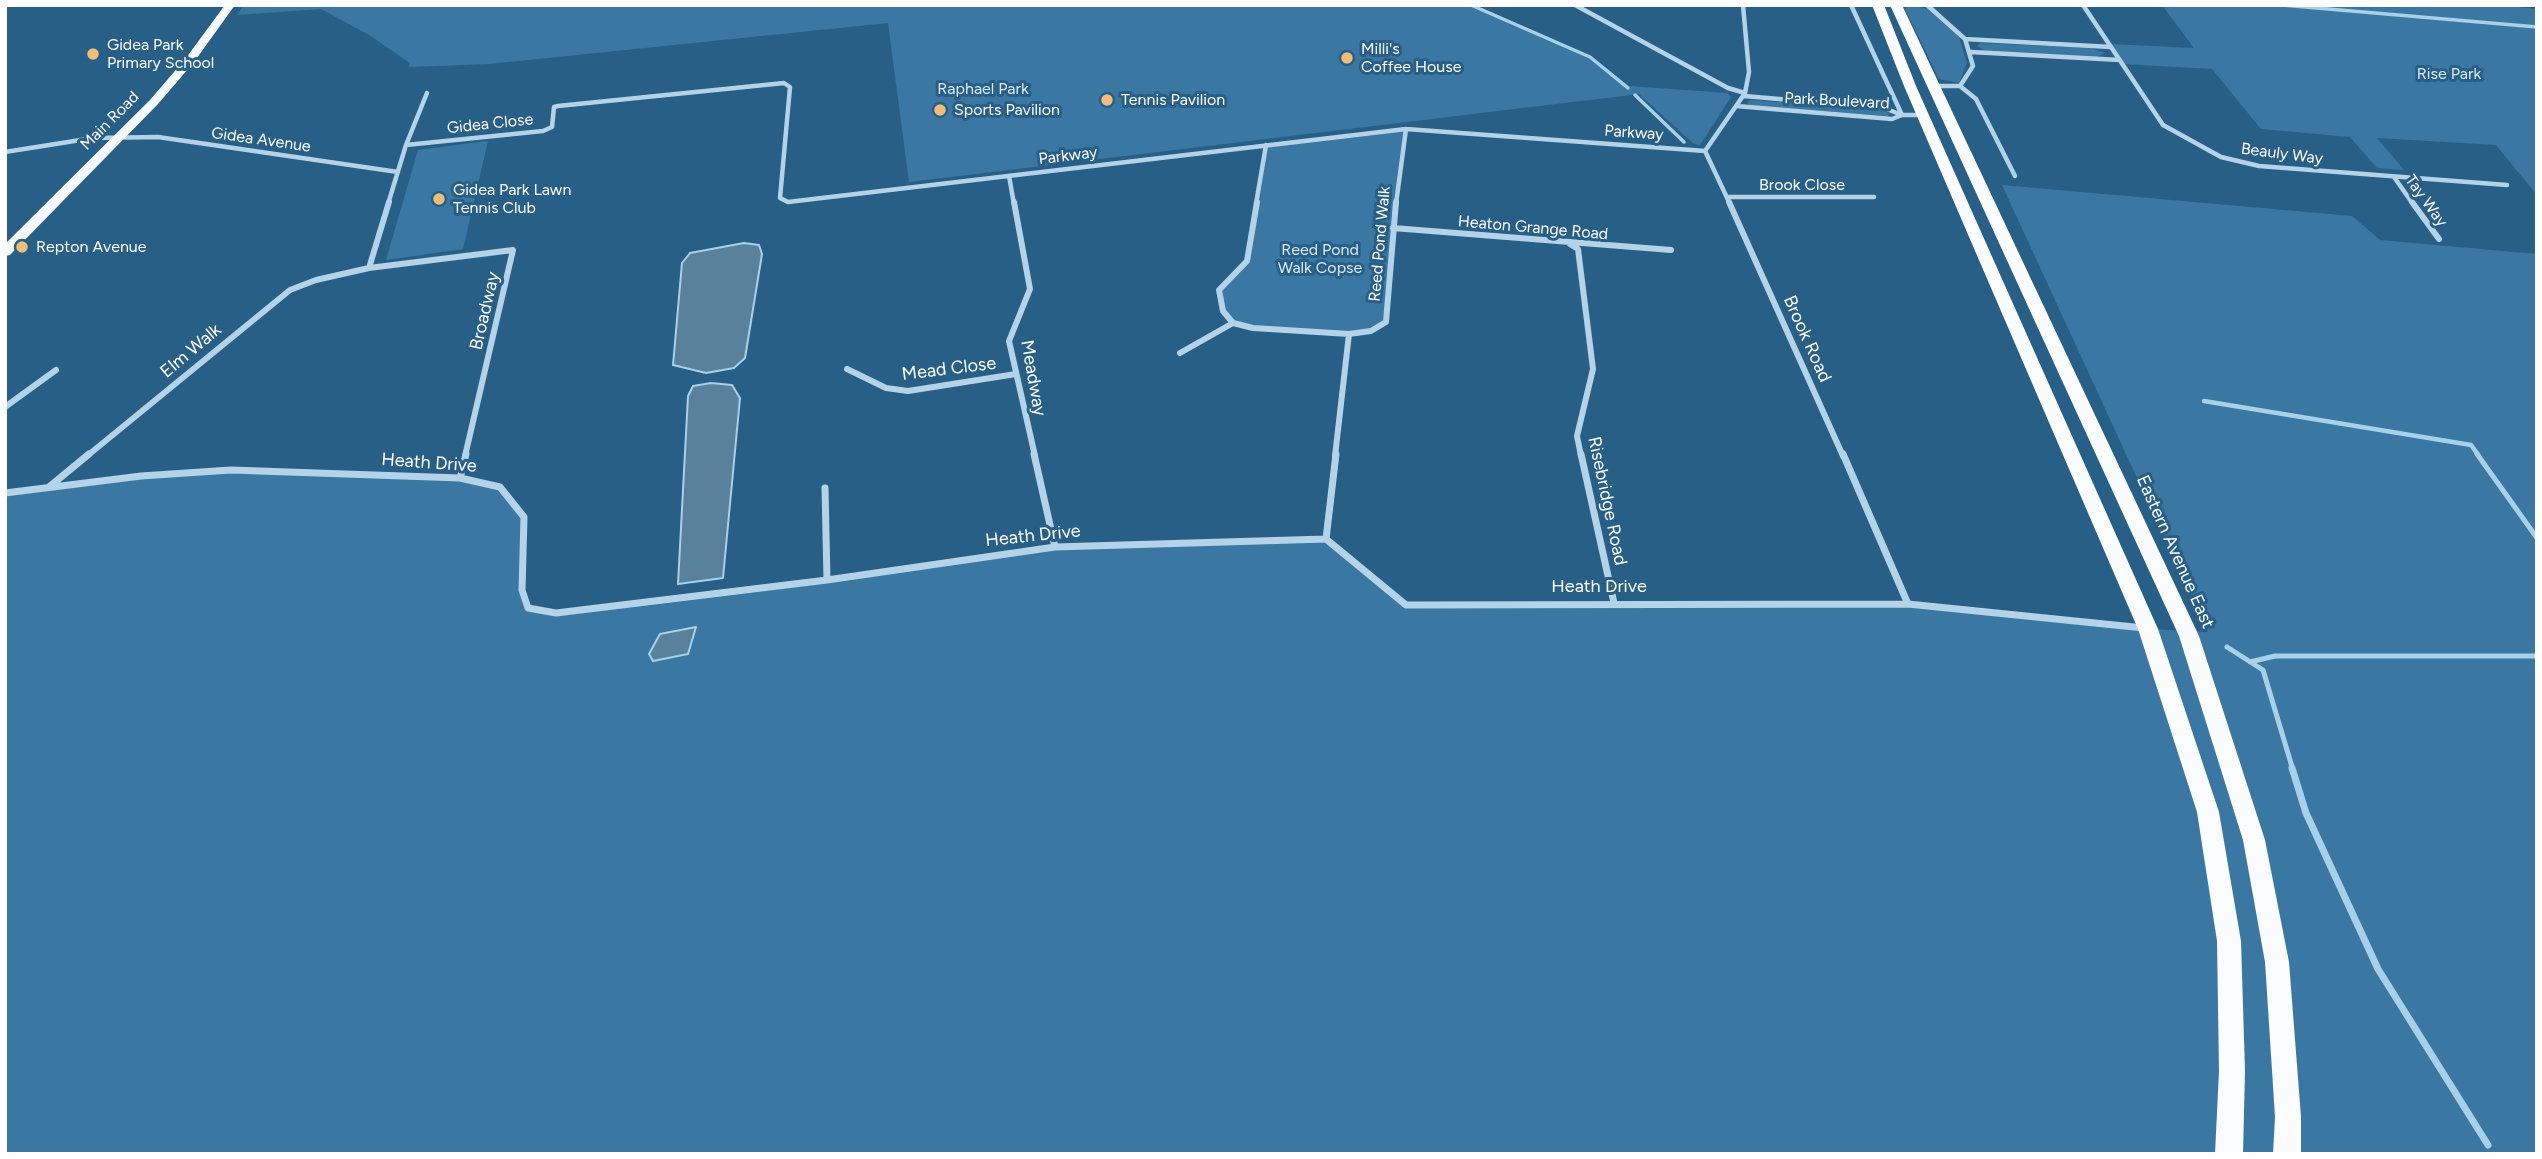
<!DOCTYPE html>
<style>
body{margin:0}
#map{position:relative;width:2542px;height:1159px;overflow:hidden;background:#285f87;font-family:Figtree,sans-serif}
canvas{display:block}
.frame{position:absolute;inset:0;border:7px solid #fff;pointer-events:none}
</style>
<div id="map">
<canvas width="2542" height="1159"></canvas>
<div class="frame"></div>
</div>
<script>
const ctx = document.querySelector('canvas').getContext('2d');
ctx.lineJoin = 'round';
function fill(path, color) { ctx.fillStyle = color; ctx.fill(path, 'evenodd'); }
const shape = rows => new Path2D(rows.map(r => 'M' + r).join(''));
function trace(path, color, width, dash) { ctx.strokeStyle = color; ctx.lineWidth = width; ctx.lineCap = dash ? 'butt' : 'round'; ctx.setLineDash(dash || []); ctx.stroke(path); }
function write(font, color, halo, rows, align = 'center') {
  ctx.font = font + ' Figtree,sans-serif'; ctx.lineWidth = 6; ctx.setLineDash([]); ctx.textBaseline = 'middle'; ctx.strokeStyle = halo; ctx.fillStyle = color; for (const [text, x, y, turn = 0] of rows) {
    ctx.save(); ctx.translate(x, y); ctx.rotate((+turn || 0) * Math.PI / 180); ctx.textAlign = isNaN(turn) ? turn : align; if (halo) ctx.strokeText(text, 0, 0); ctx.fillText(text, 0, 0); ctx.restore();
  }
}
fill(shape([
 [244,5,1473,5,1592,57,1629,86,1728,93,1731,97,1700,145,1694,144,1639,94,909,182,888,23,489,64,409,67,410,63,369,35,321,9,237,15],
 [1909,5,1928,9,1959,37,1967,63,1959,83,1939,79,1905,9],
 [2162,5,2498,5,2537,9,2537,195,2496,145,2377,138,2404,170,2377,168,2350,137,2261,129,2212,69,2123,64,2109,44,2194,48],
 [1980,43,2091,48,2105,53,2097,57,1985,51,1977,46],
 [1751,100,1882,110,1890,114,1888,116,1752,107,1747,103],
 [1406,129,1393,228,1386,322,1371,331,1349,334,1233,323,1223,311,1219,290,1247,261,1266,145],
 [488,141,463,249,386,260,418,150],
 [2002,185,2352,216,2380,240,2537,254,2537,1154,5,1154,5,493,231,470,460,478,500,487,524,517,522,590,528,608,556,613,1055,547,1326,539,1406,605,1908,604,2148,629,2208,632]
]), '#3a78a3');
const water = shape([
 [744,243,759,245,762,254,745,358,734,368,706,373,673,365,682,263,690,253,744,243],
 [711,383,732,385,740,398,723,578,678,584,688,396,693,386,711,383],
 [696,627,688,654,653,661,649,654,660,634,696,627]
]);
fill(water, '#5a819b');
trace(water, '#a9d0e9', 2);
trace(shape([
 [1471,5,1590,57,1628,88],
 [2282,5,2537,27],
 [1635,95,1684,142]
]), '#a9d0e9', 3.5);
trace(shape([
 [2204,401,2471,445,2479,456]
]), '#a9d0e9', 4.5);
trace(shape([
 [2477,454,2537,538],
 [2227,647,2263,670,2293,770],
 [2250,662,2275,656,2537,656]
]), '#a9d0e9', 5);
trace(shape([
 [2292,768,2306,813,2378,969,2488,1145]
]), '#a9d0e9', 7);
trace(shape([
 [1575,5,1728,88,1745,93],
 [1851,5,1902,115],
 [1927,5,1965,39,1973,66,1960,86,1976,99,2015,176],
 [2083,5,2163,125,2221,157,2259,166,2507,185],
 [1965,39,2111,47],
 [1971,52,2120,60],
 [1934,86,1960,86],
 [1744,96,1884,108,1902,115,1923,115],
 [1736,106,1892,119,1902,115],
 [94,138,158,137,398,172],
 [406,145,427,93],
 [5,152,87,139],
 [1009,176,1014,204],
 [2394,177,2413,204],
 [1729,197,1874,197],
 [388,204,406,145,543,131,552,127,554,107,558,106,784,83,790,87,780,198,788,202,1406,129,1705,151],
 [1256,204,1266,145],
 [1396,204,1406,129],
 [1730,204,1705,151,1745,93,1749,72,1743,5]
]), '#b4d3e8', 4.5);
trace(shape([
 [1014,202,1030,289,1009,341,1035,456],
 [1257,202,1247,261,1219,290,1223,311,1233,323,1253,328,1349,334],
 [1729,202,1843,456],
 [2412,202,2439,239],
 [1393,228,1671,250],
 [1570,244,1578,249,1593,369,1577,436,1581,456],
 [369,268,389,202],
 [1180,353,1233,323],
 [847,369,886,388,908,391,1016,374],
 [5,407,56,370],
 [87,456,290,290,316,280,369,268,513,250,465,456],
 [1335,456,1349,334,1371,331,1386,322,1396,202]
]), '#b4d3e8', 6);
trace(shape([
 [1034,454,1055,547],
 [1581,454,1614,603],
 [1843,454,1908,604],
 [460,478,466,454],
 [49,487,89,454],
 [825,488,827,580],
 [5,493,141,476,231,470,460,478,500,487,524,517,522,590,528,608,556,613,827,580,1055,547,1326,539,1406,605,1908,604,2144,628],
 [1326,539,1336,454]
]), '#b4d3e8', 7);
fill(shape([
 [225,5,235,5,194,62,158,104,10,255,5,256,5,244,150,100,186,58,225,5]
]), '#f6fafe');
fill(shape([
 [1872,5,1884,5,1916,86,2158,629,2219,812,2241,941,2245,1071,2243,1154,2215,1154,2219,1071,2217,941,2197,812,2138,629,1904,86,1872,5],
 [1890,5,1902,5,2199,636,2265,840,2289,962,2301,1117,2301,1154,2273,1154,2275,1117,2265,962,2243,840,2179,636,1890,5]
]), '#fafcfe');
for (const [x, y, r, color] of [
 [93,54,7,"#f0bd7a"],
 [1347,58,7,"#f0bd7a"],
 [1107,100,7,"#f0bd7a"],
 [940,110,7,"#f0bd7a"],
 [439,199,7,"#f0bd7a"],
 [22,247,7,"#f0bd7a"]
]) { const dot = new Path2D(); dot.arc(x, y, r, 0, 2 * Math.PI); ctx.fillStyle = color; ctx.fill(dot); trace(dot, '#285f87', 2.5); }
write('16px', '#fff', '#285f87', [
 ["Gidea Park",107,45],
 ["Primary School",107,63],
 ["Milli's",1361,49],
 ["Coffee House",1361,67],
 ["Tennis Pavilion",1121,100],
 ["Sports Pavilion",954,110],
 ["Gidea Park Lawn",453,190],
 ["Tennis Club",453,208],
 ["Repton Avenue",36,247]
], 'left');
write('16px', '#d8eaf7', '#285f87', [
 ["Rise Park",2449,74],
 ["Raphael Park",983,89],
 ["Reed Pond",1320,250],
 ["Walk Copse",1320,268]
]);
write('16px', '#fff', '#285f87', [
 ["Park Boulevard",1837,101,3],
 ["Main Road",110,121,-45],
 ["Gidea Close",490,124,-6],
 ["Parkway",1634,133,4],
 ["Gidea Avenue",261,140,8],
 ["Beauly Way",2282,154,7],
 ["Parkway",1068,156,-7],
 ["Brook Close",1802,185],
 ["Tay Way",2426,201,54],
 ["Heaton Grange Road",1533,228,5],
 ["Reed Pond Walk",1380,244,-85]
]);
write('18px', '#fff', '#285f87', [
 ["Broadway",485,311,-77],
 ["Brook Road",1807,339,66],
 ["Elm Walk",191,351,-40],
 ["Mead Close",949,369,-7],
 ["Meadway",1033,378,80],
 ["Heath Drive",429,463,4],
 ["Risebridge Road",1607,501,78],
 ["Heath Drive",1033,536,-6],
 ["Eastern Avenue East",2175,552,66],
 ["Heath Drive",1599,587]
]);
</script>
